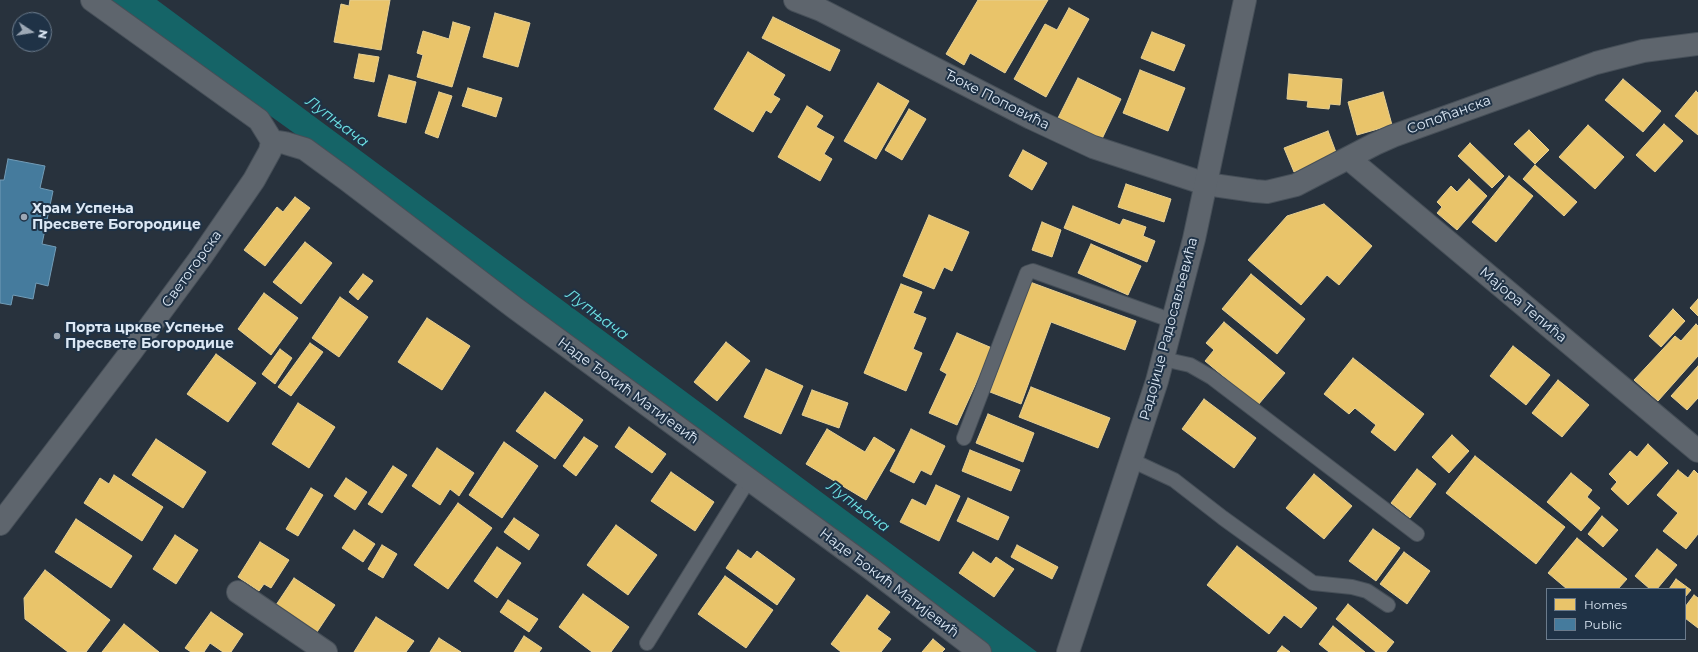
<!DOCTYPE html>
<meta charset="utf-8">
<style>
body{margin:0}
#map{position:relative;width:1698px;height:652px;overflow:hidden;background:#28323d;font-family:Montserrat,sans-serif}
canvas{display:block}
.legend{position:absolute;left:1546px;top:588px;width:140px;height:52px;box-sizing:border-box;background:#1f3246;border:1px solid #6b7b8c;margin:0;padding:5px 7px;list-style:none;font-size:12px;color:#dce8f5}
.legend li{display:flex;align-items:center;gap:8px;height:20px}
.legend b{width:20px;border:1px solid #6b7b8c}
.north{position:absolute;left:12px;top:12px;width:40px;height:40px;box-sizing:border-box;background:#1f3246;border:1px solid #6b7b8c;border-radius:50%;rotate:102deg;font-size:11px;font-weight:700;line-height:16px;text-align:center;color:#dce8f5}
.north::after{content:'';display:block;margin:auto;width:14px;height:18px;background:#9da8b5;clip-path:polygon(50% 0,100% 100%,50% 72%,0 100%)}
</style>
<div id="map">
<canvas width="1698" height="652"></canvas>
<ul class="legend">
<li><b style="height:11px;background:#e9c46a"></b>Homes</li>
<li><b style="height:11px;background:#457b9d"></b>Public</li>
</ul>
<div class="north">N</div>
</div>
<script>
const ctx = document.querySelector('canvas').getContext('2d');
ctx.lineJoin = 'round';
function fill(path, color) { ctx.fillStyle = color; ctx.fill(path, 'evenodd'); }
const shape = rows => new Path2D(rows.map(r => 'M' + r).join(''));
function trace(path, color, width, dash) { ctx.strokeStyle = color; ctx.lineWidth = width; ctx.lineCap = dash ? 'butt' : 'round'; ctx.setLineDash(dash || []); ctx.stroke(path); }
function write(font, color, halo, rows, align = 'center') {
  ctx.font = font + ' Montserrat,sans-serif'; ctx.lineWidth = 4; ctx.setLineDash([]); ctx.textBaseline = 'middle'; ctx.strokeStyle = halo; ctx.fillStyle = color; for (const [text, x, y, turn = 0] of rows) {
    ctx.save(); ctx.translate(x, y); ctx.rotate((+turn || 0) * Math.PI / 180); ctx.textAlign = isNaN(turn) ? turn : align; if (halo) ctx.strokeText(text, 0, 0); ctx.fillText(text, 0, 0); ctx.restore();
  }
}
fill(shape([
 [109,0,157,0,1037,652,985,652,898,582,457,250]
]), '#156467');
const homes = shape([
 [350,0,390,0,381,50,334,42,341,4,349,6,350,0],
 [978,0,1048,0,1005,73,970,53,964,65,946,54,978,0],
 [1069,8,1089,19,1046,97,1014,79,1045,24,1057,30,1069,8],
 [495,13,530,23,518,67,483,57,495,13],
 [773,17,840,50,830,71,762,38,773,17],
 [453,22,470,27,452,87,417,77,423,55,417,53,423,31,449,39,453,22],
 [1152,32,1185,45,1174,71,1141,58,1152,32],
 [748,52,785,75,773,95,780,99,771,113,766,110,753,132,714,109,748,52],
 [359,54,379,57,374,82,354,78,359,54],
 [1140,70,1185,88,1168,131,1123,113,1140,70],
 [1289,74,1342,79,1340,105,1330,104,1329,109,1307,107,1308,101,1287,99,1289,74],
 [389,75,416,82,406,123,378,116,389,75],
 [1078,78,1121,99,1101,141,1057,120,1078,78],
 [1623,79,1661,111,1643,132,1605,100,1623,79],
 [878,83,909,101,876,159,844,141,878,83],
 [468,88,502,98,496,117,462,106,468,88],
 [1696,91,1698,93,1698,135,1675,116,1696,91],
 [439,92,452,96,438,138,425,133,439,92],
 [1383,92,1392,125,1357,135,1348,102,1383,92],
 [807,106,823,116,816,127,834,137,824,154,832,159,820,181,778,157,807,106],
 [909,109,926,119,902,160,885,150,909,109],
 [1664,124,1683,141,1655,172,1636,155,1664,124],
 [1588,125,1624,157,1595,189,1559,157,1588,125],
 [1529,130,1549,150,1535,164,1514,144,1529,130],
 [1328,131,1337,155,1294,172,1284,148,1328,131],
 [1470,143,1504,176,1492,188,1458,156,1470,143],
 [1023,150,1047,163,1032,190,1009,176,1023,150],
 [1535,165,1577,202,1564,216,1523,179,1535,165],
 [1509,176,1533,196,1496,242,1472,222,1509,176],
 [1469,179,1487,196,1457,230,1437,213,1442,207,1437,202,1451,186,1457,192,1469,179],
 [1126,184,1171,199,1164,222,1118,207,1126,184],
 [295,197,310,208,265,266,244,250,277,207,283,212,295,197],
 [1324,204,1372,246,1339,285,1327,275,1301,305,1248,260,1287,216,1324,204],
 [1073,206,1120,225,1123,219,1146,227,1143,236,1155,241,1147,262,1064,228,1073,206],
 [929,215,969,232,952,271,944,267,934,289,903,276,929,215],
 [1042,222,1061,230,1052,257,1032,250,1042,222],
 [305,242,332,263,301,304,273,282,305,242],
 [1091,244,1141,266,1128,295,1078,273,1091,244],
 [363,274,373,281,358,300,349,292,363,274],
 [1251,274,1305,319,1277,354,1222,309,1251,274],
 [1030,282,1136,321,1125,350,1051,322,1021,404,990,392,1030,282],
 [901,284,922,292,913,313,926,318,913,349,922,353,906,391,864,373,901,284],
 [264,293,298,318,271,355,238,329,264,293],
 [340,297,368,317,339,357,312,338,340,297],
 [1698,299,1698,316,1690,308,1698,299],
 [1673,309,1685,321,1661,347,1649,336,1673,309],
 [427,318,470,346,442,390,398,362,427,318],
 [1224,322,1285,373,1258,405,1205,361,1214,350,1206,343,1224,322],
 [1696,324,1698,326,1698,356,1658,401,1634,380,1675,336,1681,341,1696,324],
 [957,333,992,348,957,425,929,413,947,374,940,370,957,333],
 [726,342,750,361,717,401,694,382,726,342],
 [310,343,323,352,291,396,278,387,310,343],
 [1513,346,1550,375,1526,405,1490,376,1513,346],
 [280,349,292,358,275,384,262,374,280,349],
 [216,354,256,383,228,422,187,394,216,354],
 [1353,358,1424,414,1395,451,1371,432,1376,425,1355,408,1349,414,1324,394,1353,358],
 [1698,366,1698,398,1687,410,1671,396,1698,366],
 [766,369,803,386,781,434,744,417,766,369],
 [1558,380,1589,405,1562,437,1532,413,1558,380],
 [1031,387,1110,418,1098,448,1019,417,1031,387],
 [812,390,848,403,839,428,802,415,812,390],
 [545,392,583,420,555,459,516,431,545,392],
 [1204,399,1256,438,1234,468,1182,429,1204,399],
 [298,403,335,427,309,468,272,444,298,403],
 [988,414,1034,433,1023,462,976,443,988,414],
 [629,427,666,454,652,473,615,447,629,427],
 [827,429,865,452,874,437,895,450,866,500,806,464,827,429],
 [911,429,945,446,931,475,921,470,914,483,890,471,911,429],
 [1452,435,1469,451,1449,473,1432,457,1452,435],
 [584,437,598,446,576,476,563,466,584,437],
 [156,439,206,472,183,508,132,475,156,439],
 [504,442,538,466,502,518,469,495,504,442],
 [1648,444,1668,463,1628,505,1611,489,1617,482,1609,474,1630,451,1637,457,1648,444],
 [437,448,474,473,459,496,450,489,440,505,412,486,437,448],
 [970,450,1020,470,1011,491,962,471,970,450],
 [1475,456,1565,527,1536,564,1446,493,1475,456],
 [393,466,407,475,382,513,368,504,393,466],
 [1417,469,1436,484,1410,518,1391,503,1417,469],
 [1678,470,1688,478,1694,470,1698,474,1698,534,1686,549,1663,531,1678,513,1657,495,1678,470],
 [671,472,714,502,695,531,651,501,671,472],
 [1571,473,1592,490,1587,497,1600,508,1581,531,1547,502,1571,473],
 [1314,474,1352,506,1324,539,1286,508,1314,474],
 [114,475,163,507,142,541,84,503,100,478,109,484,114,475],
 [346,478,367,492,355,510,334,496,346,478],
 [936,485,960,496,939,541,900,522,912,499,926,506,936,485],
 [311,488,323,495,298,536,286,529,311,488],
 [968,498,1009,517,998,540,957,521,968,498],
 [458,503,492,528,448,589,414,565,458,503],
 [1602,516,1618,530,1603,547,1588,534,1602,516],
 [514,518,539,535,529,550,504,532,514,518],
 [76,519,132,556,111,588,55,552,76,519],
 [616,525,657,555,628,595,587,565,616,525],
 [1373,529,1400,548,1376,581,1349,561,1373,529],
 [354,530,375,544,363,562,342,548,354,530],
 [175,535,198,550,176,584,153,569,175,535],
 [1577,538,1627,579,1618,589,1567,589,1548,573,1577,538],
 [260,542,289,560,271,588,264,584,259,591,238,577,260,542],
 [382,545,397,554,383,578,368,569,382,545],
 [1017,545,1058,567,1052,579,1011,557,1017,545],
 [1237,546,1317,608,1301,628,1284,615,1269,634,1207,585,1237,546],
 [497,547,521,563,497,598,474,581,497,547],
 [1657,549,1677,565,1657,589,1650,589,1635,576,1657,549],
 [738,550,751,559,757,551,795,579,777,605,726,568,738,550],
 [973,552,991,564,996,557,1014,569,994,597,959,573,973,552],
 [1404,552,1430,571,1407,604,1380,584,1404,552],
 [45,570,110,620,86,652,68,652,25,619,24,598,45,570],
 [725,576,773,610,746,648,698,614,725,576],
 [294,578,335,605,315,635,274,608,294,578],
 [1676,579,1691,590,1685,597,1685,589,1669,589,1676,579],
 [583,594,629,627,611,652,592,652,559,627,583,594],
 [867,595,890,612,877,629,891,639,881,652,841,652,831,644,867,595],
 [1694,595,1698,598,1698,628,1685,618,1685,607,1694,595],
 [508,600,538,619,529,632,500,612,508,600],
 [1348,604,1394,642,1386,652,1376,652,1336,619,1348,604],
 [211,612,243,634,231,652,223,652,210,643,204,652,191,652,185,648,211,612],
 [376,617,414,641,406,652,354,652,376,617],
 [124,624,159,652,102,652,124,624],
 [1333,626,1365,652,1329,652,1319,644,1333,626],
 [524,636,542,648,539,652,514,652,524,636],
 [439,638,461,652,430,652,439,638],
 [933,639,945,649,942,652,922,652,933,639],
 [1282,646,1290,652,1277,652,1282,646]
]);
fill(homes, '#e9c46a');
trace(homes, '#e5cf94', 1);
const public = shape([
 [8,159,45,166,40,188,53,191,42,244,56,247,48,286,36,283,33,299,13,295,11,305,0,303,0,180,4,180,8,159]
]);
fill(public, '#457b9d');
trace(public, '#729cb7', 1);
const service = shape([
 [1163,359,1190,365,1211,377,1417,534],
 [964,438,1027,273,1033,271,1173,321],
 [1131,460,1174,480,1223,518,1313,583,1352,587,1367,591,1388,605],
 [647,643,749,479]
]);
const minor = shape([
 [92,0,259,120,272,141],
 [795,0,821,10,1031,118,1093,147,1206,184,1255,191,1267,192,1296,185,1375,144,1393,136,1596,63,1643,51,1698,44],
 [272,141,285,143,305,149,346,179,515,308,870,568,980,652],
 [1348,158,1698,451],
 [0,524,131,352,201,257,254,180,270,151,272,141],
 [238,592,326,652]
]);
const secondary = shape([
 [1068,652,1157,381,1194,239,1245,0]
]);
trace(service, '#464f58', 16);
trace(minor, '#464f58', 24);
trace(secondary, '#464f58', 24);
trace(service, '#5e656d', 14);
trace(minor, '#5e656d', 22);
trace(secondary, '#5e656d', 22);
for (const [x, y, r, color] of [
 [24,217,4,"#9da8b5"],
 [57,336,4,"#9da8b5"]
]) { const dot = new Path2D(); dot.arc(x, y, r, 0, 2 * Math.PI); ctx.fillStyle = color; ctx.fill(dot); trace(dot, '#1f3246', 1.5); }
write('14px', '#dce8f5', '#1f3246', [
 ["Ђоке Поповића",997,100,27],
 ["Сопоћанска",1449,115,-20],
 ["Светогорска",192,269,-54],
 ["Мајора Тепића",1523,305,40],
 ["Радојице Радосављевића",1169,329,-75],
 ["Наде Ђокић Матијевић",628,391,36],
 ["Наде Ђокић Матијевић",889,583,37]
]);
write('bold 14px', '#dce8f5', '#1f3246', [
 ["Храм Успења",32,209],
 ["Пресвете Богородице",32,225],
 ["Порта цркве Успење",65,328],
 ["Пресвете Богородице",65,344]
], 'left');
write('italic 15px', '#6ee3e5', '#1f3246', [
 ["Лупњача",337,122,37],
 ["Лупњача",597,315,37],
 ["Лупњача",858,507,37]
]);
</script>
